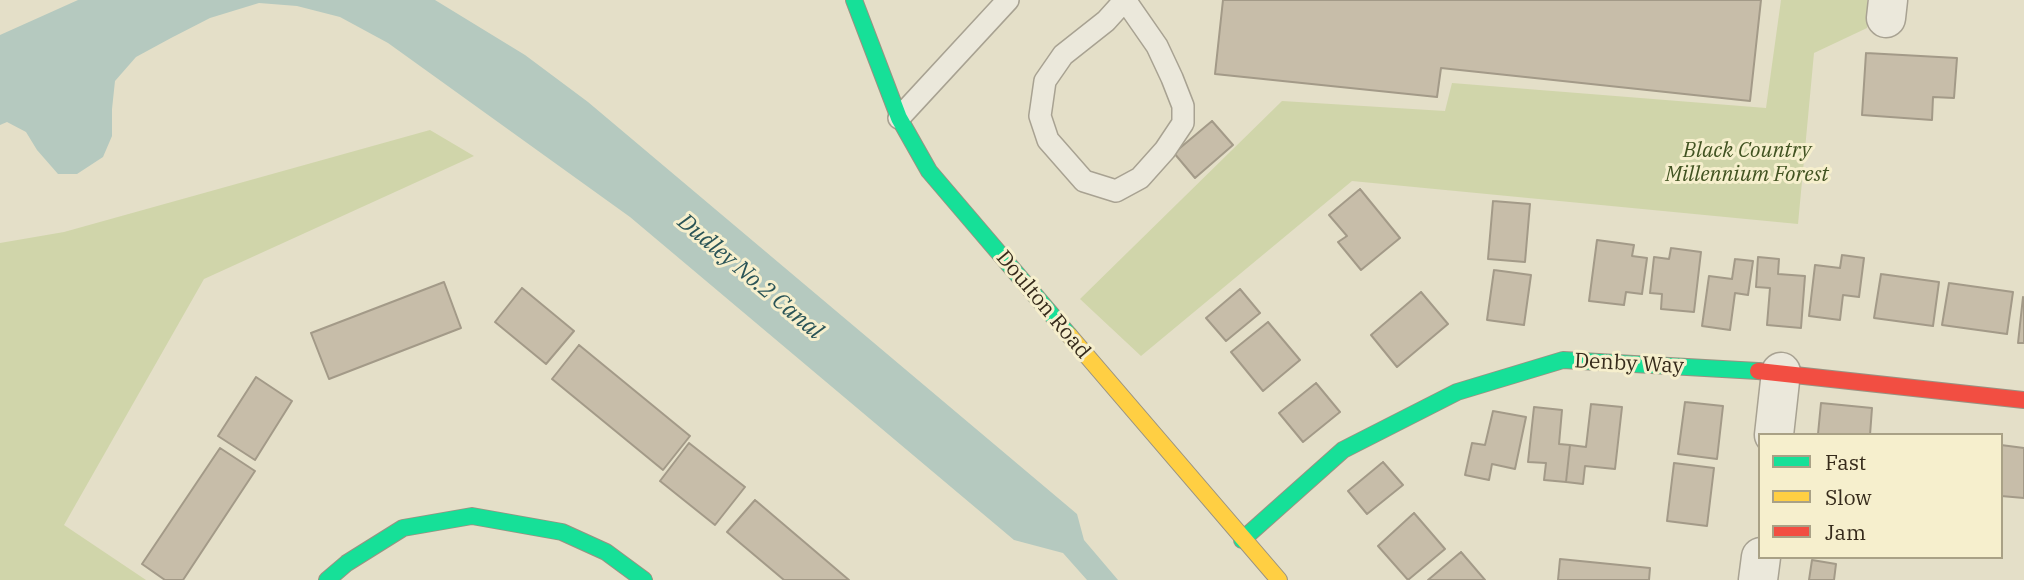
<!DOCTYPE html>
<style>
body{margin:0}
#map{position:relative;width:2024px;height:580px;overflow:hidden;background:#e4dfc8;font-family:"IBM Plex Serif",serif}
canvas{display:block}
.legend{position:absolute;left:1758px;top:433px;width:245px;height:126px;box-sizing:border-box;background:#f6efcd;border:2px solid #a9a186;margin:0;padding:9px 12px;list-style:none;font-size:21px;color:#362b1b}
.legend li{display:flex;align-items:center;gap:14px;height:35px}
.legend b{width:35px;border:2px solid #a9a186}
</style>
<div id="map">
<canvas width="2024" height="580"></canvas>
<ul class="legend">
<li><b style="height:9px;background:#16e098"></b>Fast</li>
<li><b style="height:9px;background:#ffcf43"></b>Slow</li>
<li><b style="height:9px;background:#f24e42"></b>Jam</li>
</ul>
</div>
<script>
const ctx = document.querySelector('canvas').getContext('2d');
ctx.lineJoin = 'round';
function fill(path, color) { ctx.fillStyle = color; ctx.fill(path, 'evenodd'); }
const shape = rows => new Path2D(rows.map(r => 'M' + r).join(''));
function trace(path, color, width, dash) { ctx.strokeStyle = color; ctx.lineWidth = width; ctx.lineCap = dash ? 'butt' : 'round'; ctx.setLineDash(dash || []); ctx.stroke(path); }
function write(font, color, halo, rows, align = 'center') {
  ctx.font = font + ' "IBM Plex Serif",serif'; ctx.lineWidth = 6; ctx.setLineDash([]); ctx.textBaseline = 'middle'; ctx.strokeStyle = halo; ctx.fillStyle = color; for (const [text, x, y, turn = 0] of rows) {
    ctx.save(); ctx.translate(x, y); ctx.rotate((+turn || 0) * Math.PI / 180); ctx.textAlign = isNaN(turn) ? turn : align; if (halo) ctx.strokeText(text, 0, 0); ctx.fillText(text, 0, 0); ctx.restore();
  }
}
fill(shape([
 [1781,0,1867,0,1867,28,1814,53,1798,224,1352,181,1141,356,1080,299,1282,101,1445,111,1452,83,1766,108],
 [430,130,474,156,204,279,64,525,146,580,0,580,0,243,64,232]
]), '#d0d5aa');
fill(shape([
 [78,0,435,0,525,55,588,102,1077,514,1084,540,1118,580,1087,580,1063,553,1014,540,630,217,388,43,340,17,297,6,259,3,210,18,171,38,136,57,115,81,112,109,112,136,103,157,77,174,58,174,37,150,26,132,7,122,0,125,0,35]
]), '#b5c9bf');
const building = shape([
 [1223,0,1761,0,1750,101,1441,68,1437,97,1215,74,1223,0],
 [1866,53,1957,58,1954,98,1933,97,1932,120,1862,115,1866,53],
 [1212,121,1233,145,1195,178,1174,153,1212,121],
 [1360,189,1400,238,1361,270,1338,242,1347,236,1329,215,1360,189],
 [1493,201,1530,204,1525,262,1488,259,1493,201],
 [1597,240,1634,245,1632,256,1647,258,1642,294,1626,292,1624,305,1589,301,1597,240],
 [1671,248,1701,252,1694,312,1661,309,1662,294,1650,293,1654,257,1669,259,1671,248],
 [1842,255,1864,258,1859,297,1843,295,1840,320,1809,316,1815,265,1840,268,1842,255],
 [1758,257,1779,259,1778,274,1805,276,1801,328,1767,325,1770,288,1756,287,1758,257],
 [1735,259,1753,261,1748,295,1735,293,1730,330,1702,326,1709,276,1732,279,1735,259],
 [1494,270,1531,275,1524,325,1487,320,1494,270],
 [1881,274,1939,282,1933,326,1874,318,1881,274],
 [444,282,461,328,329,379,311,333,444,282],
 [1949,283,2013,292,2007,334,1942,325,1949,283],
 [522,288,574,331,546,364,495,322,522,288],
 [1240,289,1260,313,1226,341,1206,318,1240,289],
 [1421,292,1448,324,1397,367,1371,335,1421,292],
 [2023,297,2024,298,2024,343,2018,343,2023,297],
 [1268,322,1300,360,1263,391,1231,352,1268,322],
 [579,345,690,436,663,470,552,379,579,345],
 [256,377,292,401,255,460,218,436,256,377],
 [1316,383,1340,412,1303,442,1279,413,1316,383],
 [1685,402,1723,406,1717,459,1678,454,1685,402],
 [1821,403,1872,408,1870,435,1818,434,1821,403],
 [1591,404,1622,407,1615,469,1585,466,1583,484,1566,482,1570,445,1586,447,1591,404],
 [1534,407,1562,410,1559,444,1570,445,1566,482,1544,480,1546,463,1528,462,1534,407],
 [1493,411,1526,417,1515,469,1492,464,1489,480,1465,475,1472,443,1485,445,1493,411],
 [689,443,745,487,715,525,660,481,689,443],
 [2001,445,2024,448,2024,498,2001,496,2001,445],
 [220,448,255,471,183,580,165,580,142,564,220,448],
 [1383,462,1403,485,1367,514,1348,491,1383,462],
 [1674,463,1714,468,1707,526,1667,521,1674,463],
 [755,500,849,580,784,580,727,532,755,500],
 [1414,513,1445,549,1408,580,1378,546,1414,513],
 [1461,552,1485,580,1428,580,1461,552],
 [1560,559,1650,568,1649,580,1558,580,1560,559],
 [1812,560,1836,564,1834,580,1809,580,1812,560]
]);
fill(building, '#c7bda9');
trace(building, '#a39a88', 2);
const lane = shape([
 [1125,0,1157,46,1172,78,1183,106,1183,123,1165,150,1140,178,1116,191,1084,181,1048,140,1040,116,1045,81,1063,55,1106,21,1125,0],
 [899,118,1008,0]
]);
const street = shape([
 [1886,18,1888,0],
 [1774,435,1781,372],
 [1758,580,1761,557]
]);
const fast = shape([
 [854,0,899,118,929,171,1069,335],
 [1242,540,1343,450,1457,392,1563,360,1758,371],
 [327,580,347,563,403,528,472,516,562,532,606,552,644,580]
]);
const slow = shape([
 [1069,335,1279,580]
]);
const jam = shape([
 [1758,371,2024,400]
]);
trace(lane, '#a8a292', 24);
trace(street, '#a8a292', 41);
trace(fast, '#989282', 18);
trace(slow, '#989282', 18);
trace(jam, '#989282', 18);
trace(lane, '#ebe8db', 21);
trace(street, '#ebe8db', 38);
trace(fast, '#16e098', 16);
trace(slow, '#ffcf43', 16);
trace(jam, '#f24e42', 16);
write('italic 21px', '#415321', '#f6efcd', [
 ["Black Country",1747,151],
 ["Millennium Forest",1747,175]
]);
write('21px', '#362b1b', '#f6efcd', [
 ["Doulton Road",1043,305,50],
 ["Denby Way",1629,364,3]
]);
write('italic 23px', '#2a5457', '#f6efcd', [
 ["Dudley No.2 Canal",750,277,40]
]);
</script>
